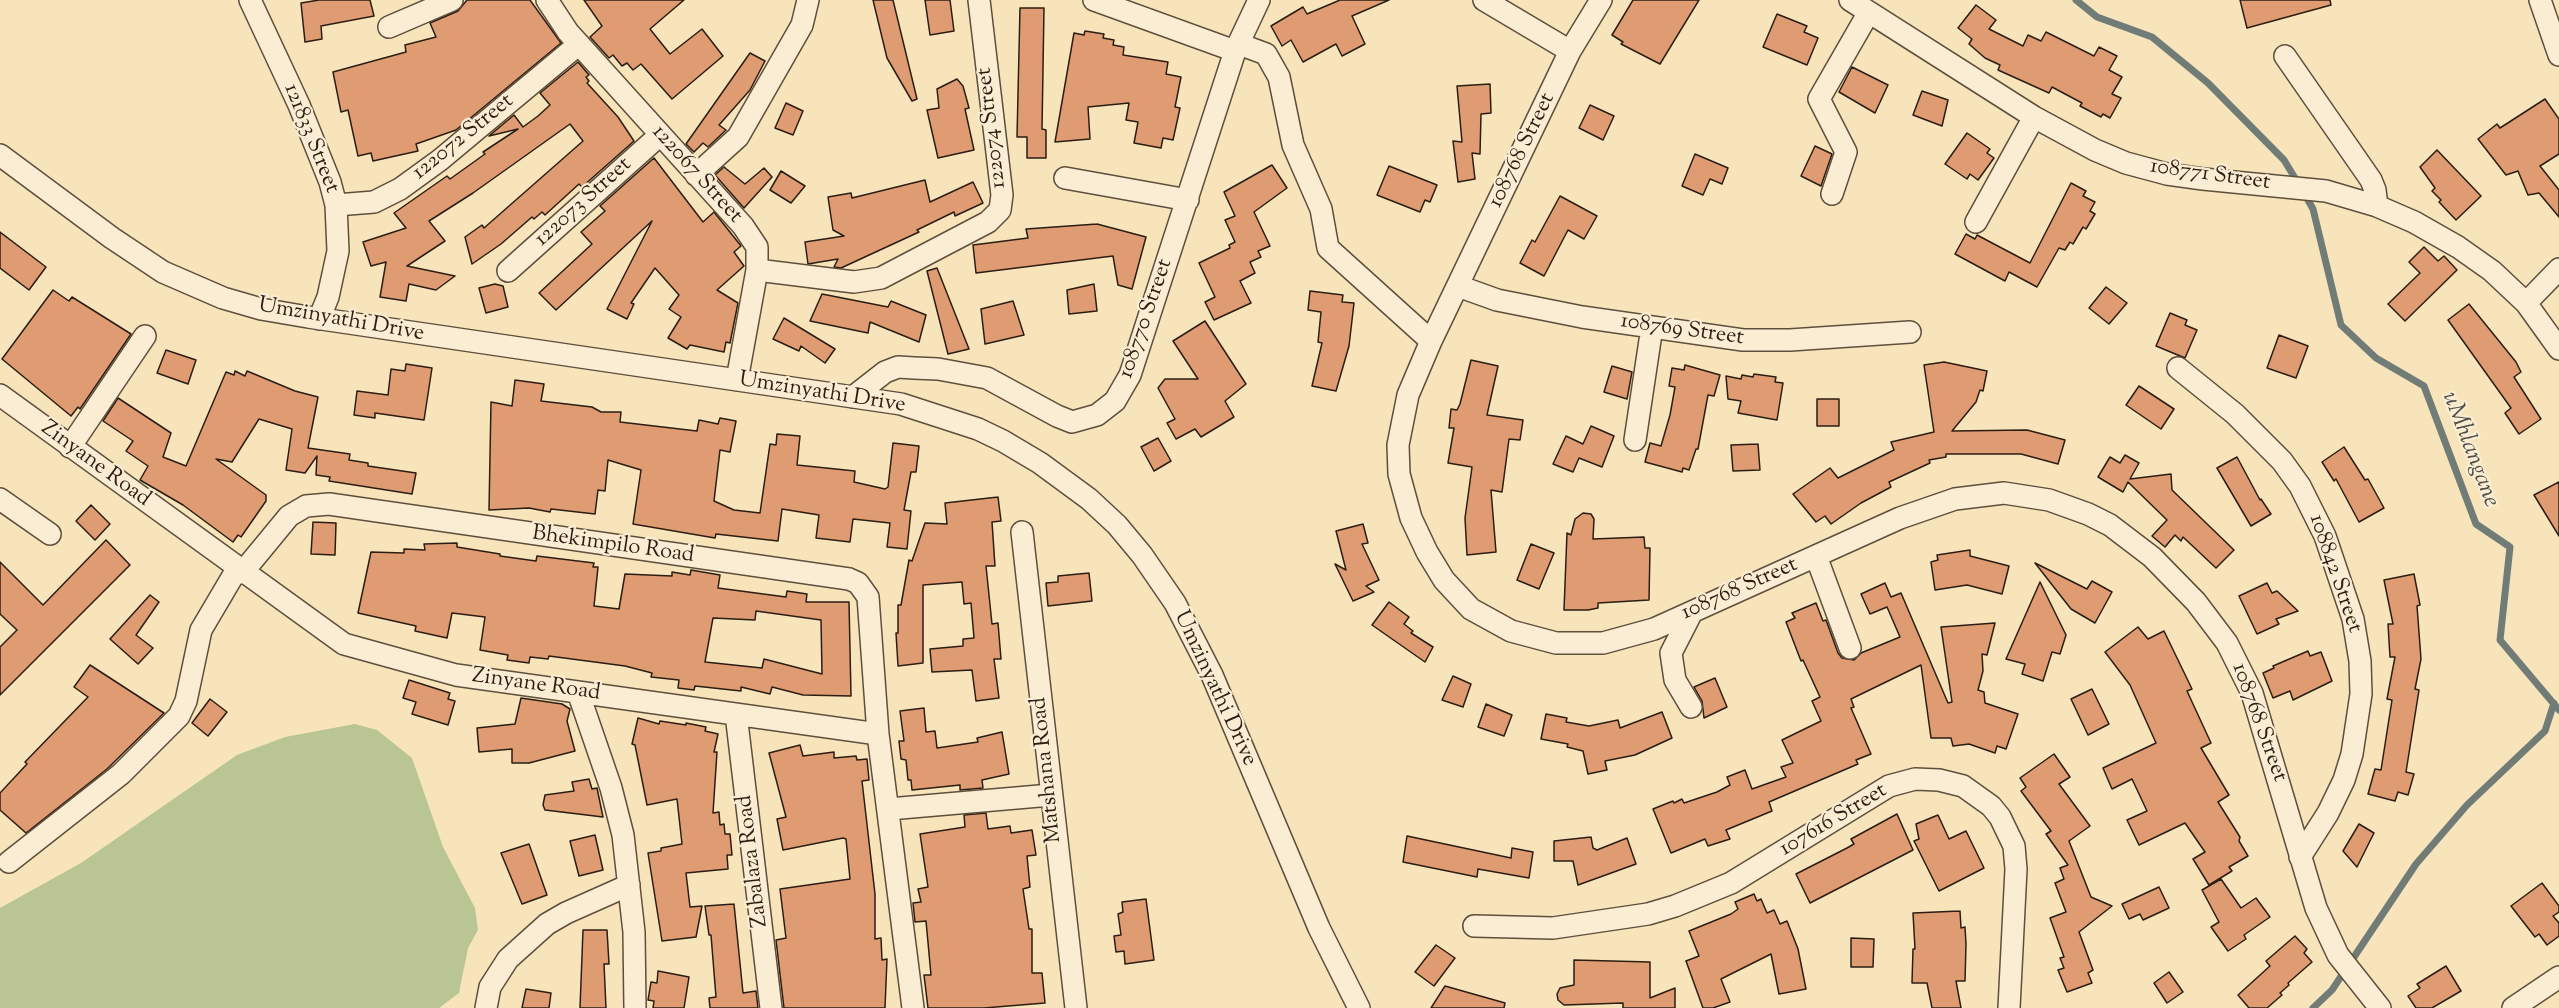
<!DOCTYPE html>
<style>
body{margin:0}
canvas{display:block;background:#f7e4bb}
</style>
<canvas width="2559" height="1008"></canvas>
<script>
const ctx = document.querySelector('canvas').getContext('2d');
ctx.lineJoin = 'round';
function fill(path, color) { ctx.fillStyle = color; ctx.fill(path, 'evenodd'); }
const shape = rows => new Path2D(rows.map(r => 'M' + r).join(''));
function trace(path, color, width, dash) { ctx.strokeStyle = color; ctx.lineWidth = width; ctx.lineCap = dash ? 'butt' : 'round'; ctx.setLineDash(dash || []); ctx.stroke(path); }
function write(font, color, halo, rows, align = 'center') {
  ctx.font = font + ' "Sorts Mill Goudy",serif'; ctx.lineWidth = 4.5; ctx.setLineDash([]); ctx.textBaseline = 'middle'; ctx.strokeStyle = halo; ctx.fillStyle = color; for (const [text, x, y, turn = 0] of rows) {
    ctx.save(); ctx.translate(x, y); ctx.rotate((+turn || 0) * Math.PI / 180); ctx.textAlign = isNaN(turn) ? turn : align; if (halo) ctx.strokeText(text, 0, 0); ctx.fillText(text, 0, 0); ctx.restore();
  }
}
fill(shape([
 [355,724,377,730,412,758,443,847,475,908,478,930,468,948,459,993,439,1008,0,1008,0,908,81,863,237,755,285,737]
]), '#b9c593');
trace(shape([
 [2076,0,2097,17,2152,37,2208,83,2284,160,2298,183],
 [2304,193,2313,209,2341,325,2376,358,2424,386,2476,524,2510,547,2500,640,2559,710],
 [2313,1008,2332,990,2416,864,2467,805,2545,731,2554,703]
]), '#727c77', 7);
const building = shape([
 [319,0,370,0,374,16,321,26,322,39,305,42,301,3,319,0],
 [467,0,530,0,561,43,456,130,416,144,418,151,373,161,371,153,358,156,348,110,341,112,333,72,406,52,405,45,436,37,430,23,458,11,467,0],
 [584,0,684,0,650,29,670,54,702,29,723,56,672,99,641,64,633,70,627,63,622,66,613,55,609,58,590,37,602,26,584,0],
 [873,0,893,0,917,99,912,101,887,58,873,0],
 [925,0,950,0,954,31,930,35,925,0],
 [1340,0,1389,0,1352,16,1365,44,1342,56,1336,44,1303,62,1291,40,1282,46,1271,26,1303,7,1307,14,1340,0],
 [1633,0,1699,0,1660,64,1621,44,1623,42,1612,35,1633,0],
 [2240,0,2330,0,2331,5,2247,28,2240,0],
 [1976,5,1996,20,1989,29,2023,46,2028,35,2041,41,2046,32,2094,56,2099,47,2117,56,2109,70,2122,77,2112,94,2121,98,2110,118,2103,114,2101,117,2080,106,2082,103,2052,87,2049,93,1998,70,2000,65,1985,58,1969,44,1972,39,1958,28,1976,5],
 [1020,8,1044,8,1042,129,1046,130,1046,158,1027,158,1027,137,1017,137,1020,8],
 [1777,14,1807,26,1804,32,1818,38,1807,65,1763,47,1777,14],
 [1085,31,1104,34,1103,38,1114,40,1113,45,1124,47,1123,55,1168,62,1166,74,1181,77,1175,107,1180,108,1173,140,1163,138,1161,148,1134,143,1138,122,1126,120,1129,103,1088,107,1090,139,1055,142,1074,33,1084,35,1085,31],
 [750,53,765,61,750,90,719,125,726,130,708,147,703,143,694,152,686,144,750,53],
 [578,62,589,75,586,77,589,81,587,83,618,117,634,141,582,187,579,184,545,215,542,212,534,219,532,217,501,244,472,264,465,237,482,225,484,228,583,141,570,124,473,193,429,221,445,241,407,266,455,276,436,290,409,284,406,301,380,297,386,262,371,266,363,242,406,228,394,213,447,176,450,179,485,154,483,152,518,129,489,136,514,115,523,127,538,116,550,105,540,93,578,62],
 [1852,67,1888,85,1875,113,1839,92,1852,67],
 [957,79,963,86,969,108,965,109,974,150,938,158,927,110,939,108,937,89,957,79],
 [1490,84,1491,113,1481,114,1480,154,1472,153,1475,179,1458,182,1453,141,1462,142,1457,86,1490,84],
 [1922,91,1948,100,1942,126,1913,115,1922,91],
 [2545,99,2559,119,2559,154,2540,166,2559,190,2559,217,2539,193,2528,195,2518,171,2506,175,2478,139,2497,124,2500,128,2545,99],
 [786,103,803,111,793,135,775,128,786,103],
 [1590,105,1614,116,1603,140,1579,128,1590,105],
 [1967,133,1990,149,1987,153,1994,158,1978,180,1970,174,1967,179,1945,164,1967,133],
 [1815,146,1832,154,1821,186,1801,176,1815,146],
 [2437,150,2481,196,2456,220,2439,202,2441,200,2432,191,2435,188,2420,167,2437,150],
 [1695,154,1728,168,1722,184,1710,179,1703,195,1682,186,1695,154],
 [654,158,703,222,714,212,741,246,734,252,744,266,717,290,738,303,730,343,726,342,724,352,690,345,687,349,668,338,681,317,669,309,679,295,655,268,631,303,634,304,627,319,607,309,652,221,556,310,539,293,592,244,581,232,605,211,600,206,654,158],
 [1272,165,1287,188,1254,212,1270,246,1258,251,1261,257,1250,262,1255,273,1240,281,1251,303,1214,320,1205,302,1215,297,1199,263,1230,248,1229,245,1235,242,1225,220,1235,216,1224,192,1272,165],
 [1389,166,1437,185,1430,202,1425,200,1420,212,1377,195,1389,166],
 [724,167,745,184,764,168,772,177,744,208,715,175,724,167],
 [781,171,805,186,791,203,770,190,781,171],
 [925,180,930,202,973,182,983,203,955,216,954,212,917,230,919,232,841,268,834,267,838,259,808,264,805,242,844,236,833,230,828,197,851,193,852,198,925,180],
 [2071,183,2086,191,2083,196,2095,202,2090,211,2095,214,2086,229,2083,227,2073,244,2070,242,2065,250,2059,248,2037,287,2009,272,2005,281,1955,254,1966,234,1975,239,1977,235,2030,263,2071,183],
 [1560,196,1597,216,1584,239,1568,230,1544,276,1520,263,1532,240,1535,242,1560,196],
 [1097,224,1146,237,1132,289,1118,285,1113,256,976,273,973,245,1028,238,1026,229,1097,224],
 [0,232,46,267,29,290,0,268,0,232],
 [2424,247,2438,261,2444,256,2457,270,2405,321,2388,304,2420,273,2409,262,2424,247],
 [937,268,969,349,948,354,927,271,937,268],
 [495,284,503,286,508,307,486,313,479,288,495,284],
 [1094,284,1097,311,1069,314,1067,290,1094,284],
 [2106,287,2127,303,2109,324,2089,308,2106,287],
 [53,290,69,301,72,297,131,334,80,409,78,407,71,416,2,359,53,290],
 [1310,291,1343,295,1342,302,1354,303,1349,346,1336,391,1312,386,1322,343,1318,342,1321,312,1308,310,1310,291],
 [822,294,888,307,891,301,926,315,919,342,870,322,868,333,810,321,822,294],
 [1013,301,1024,335,985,344,981,309,1013,301],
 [2469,304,2516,362,2521,372,2514,377,2541,419,2519,434,2505,413,2511,408,2448,320,2469,304],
 [2170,313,2187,320,2185,325,2197,330,2185,358,2156,346,2170,313],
 [784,318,835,349,825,363,801,346,799,351,773,339,784,318],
 [1205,321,1246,384,1225,401,1234,417,1201,437,1195,429,1176,439,1167,423,1175,419,1158,388,1165,379,1198,379,1173,341,1205,321],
 [2279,335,2308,346,2296,378,2267,368,2279,335],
 [166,350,196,360,188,384,157,373,166,350],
 [1471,360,1498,366,1487,415,1523,420,1520,440,1509,439,1502,492,1491,490,1496,552,1467,555,1465,518,1472,467,1448,463,1454,428,1449,428,1451,409,1457,410,1460,404,1471,360],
 [1944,362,1987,371,1983,391,1980,390,1976,402,1952,431,2027,430,2065,440,2058,464,2021,454,1946,454,1946,457,1929,460,1930,463,1889,482,1891,487,1861,503,1831,524,1825,516,1816,522,1793,494,1830,468,1838,478,1894,450,1891,442,1934,432,1924,365,1944,362],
 [406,364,432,368,424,420,375,413,375,418,354,415,357,391,388,395,391,369,405,371,406,364],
 [1685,365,1720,375,1714,396,1708,395,1698,449,1696,449,1689,470,1683,468,1682,472,1645,462,1650,443,1661,446,1670,415,1675,387,1669,386,1672,368,1684,370,1685,365],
 [1612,366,1632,372,1627,399,1604,392,1612,366],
 [235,371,245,376,247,371,295,391,318,397,308,448,350,454,349,460,368,463,368,466,416,473,412,494,329,481,330,477,316,475,317,456,305,473,286,470,292,429,259,419,232,462,216,459,266,495,266,501,241,537,238,535,233,542,183,505,140,480,148,466,126,451,133,441,103,421,118,398,171,433,163,457,186,466,226,372,234,375,235,371],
 [1754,374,1776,377,1775,382,1783,383,1777,420,1738,413,1741,401,1728,399,1726,376,1741,379,1742,375,1753,377,1754,374],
 [515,380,544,384,541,401,592,407,601,412,621,412,620,422,697,431,699,420,718,424,720,418,736,421,730,452,720,450,714,501,734,510,760,513,770,444,776,445,777,434,800,436,797,465,855,471,854,482,885,489,888,487,893,443,919,446,916,472,911,472,904,510,911,511,907,549,887,547,890,523,853,519,850,542,816,538,819,515,782,509,778,541,716,534,715,538,633,524,641,470,608,460,605,491,598,490,595,514,551,509,550,512,529,508,489,510,491,402,512,406,515,380],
 [2139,386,2174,409,2161,429,2126,405,2139,386],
 [1817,399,1839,399,1839,426,1817,426,1817,399],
 [1591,426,1614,436,1602,467,1579,458,1573,472,1553,464,1566,436,1583,444,1591,426],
 [1158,438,1171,461,1154,471,1141,447,1158,438],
 [1758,444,1760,470,1733,471,1731,445,1758,444],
 [2344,447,2365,480,2368,479,2384,508,2359,522,2336,479,2334,481,2322,462,2344,447],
 [2125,455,2139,463,2130,479,2171,474,2172,490,2234,550,2216,568,2183,537,2181,541,2175,535,2165,547,2152,536,2167,520,2128,482,2123,492,2098,477,2110,457,2120,463,2125,455],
 [2237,457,2260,500,2261,499,2271,514,2251,526,2217,468,2237,457],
 [2559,482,2559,536,2534,495,2559,482],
 [998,497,1001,521,992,522,995,566,986,566,992,624,998,623,1001,659,994,659,999,698,976,701,972,670,932,672,930,649,963,646,963,639,974,638,971,603,964,604,962,582,923,585,923,663,898,666,896,633,898,633,898,605,901,605,909,560,912,561,925,523,947,524,945,503,998,497],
 [91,505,110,524,95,540,76,521,91,505],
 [1583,513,1591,514,1594,519,1593,539,1644,537,1645,548,1650,548,1649,600,1598,603,1598,608,1588,610,1564,610,1567,533,1571,535,1575,519,1583,513],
 [313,522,336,523,335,555,311,554,313,522],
 [1363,524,1368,543,1362,544,1379,580,1366,586,1374,592,1353,601,1335,564,1346,570,1336,531,1363,524],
 [106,540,130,565,0,695,0,647,17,630,0,614,0,562,43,605,106,540],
 [457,543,457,547,500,554,500,556,536,561,537,556,594,563,593,567,598,567,594,606,619,609,625,574,672,576,672,572,690,575,691,570,720,575,718,588,786,597,787,591,807,594,806,602,849,602,851,696,803,695,772,687,770,694,741,687,741,691,695,686,694,690,678,688,679,680,651,677,652,673,625,666,549,656,548,659,530,657,529,663,507,660,508,655,480,650,485,617,452,613,447,638,415,631,416,626,358,613,371,552,404,553,404,549,425,550,424,544,457,543],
 [756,611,821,620,822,674,764,659,762,668,705,662,713,618,755,620,756,611],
 [1531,544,1554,553,1539,589,1517,580,1531,544],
 [1970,550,1970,556,2009,566,2002,594,1967,585,1935,590,1931,562,1938,560,1937,555,1970,550],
 [2035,563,2087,589,2092,581,2112,592,2095,623,2071,609,2035,563],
 [1089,573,1092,601,1048,606,1046,583,1058,582,1058,576,1089,573],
 [2414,574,2420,605,2417,606,2421,659,2415,689,2419,690,2406,772,2414,774,2408,795,2398,792,2395,801,2368,794,2375,769,2381,770,2392,700,2387,699,2395,657,2390,657,2388,624,2393,624,2384,580,2414,574],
 [2040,582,2066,635,2060,654,2052,652,2043,681,2022,674,2025,664,2006,659,2040,582],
 [1885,583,1891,597,1901,593,1948,703,1952,702,1941,627,1995,623,1987,655,1982,654,1983,671,1978,690,1984,692,1985,703,2018,714,2006,749,1997,746,1995,753,1969,744,1953,746,1951,738,1931,738,1921,665,1851,699,1854,707,1851,708,1871,754,1856,760,1858,764,1769,802,1772,811,1726,830,1730,839,1708,846,1705,839,1671,853,1653,809,1673,801,1674,803,1682,799,1684,803,1717,792,1730,785,1727,777,1745,770,1752,789,1786,777,1781,767,1793,763,1782,740,1821,721,1812,701,1820,697,1803,660,1801,661,1786,622,1795,618,1792,613,1816,603,1823,621,1826,620,1838,653,1842,658,1854,660,1861,653,1900,637,1887,607,1870,614,1861,594,1885,583],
 [2267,583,2272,593,2277,591,2298,611,2276,619,2279,624,2257,634,2239,596,2267,583],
 [150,595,159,602,136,635,153,648,138,664,110,639,150,595],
 [1389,602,1409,617,1404,624,1413,631,1411,633,1433,647,1425,662,1372,625,1389,602],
 [2138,627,2148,639,2164,631,2192,689,2187,691,2211,743,2201,748,2229,795,2218,802,2240,837,2239,841,2248,856,2229,867,2232,871,2209,885,2193,859,2205,852,2185,823,2139,845,2127,820,2147,811,2132,779,2112,789,2103,768,2156,743,2130,685,2105,652,2138,627],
 [2308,651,2310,656,2321,652,2332,681,2293,700,2290,691,2273,698,2263,673,2274,668,2273,666,2308,651],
 [90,665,164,713,107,769,26,833,0,810,0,793,27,764,25,762,88,697,74,687,90,665],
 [1453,676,1471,684,1463,707,1442,700,1453,676],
 [1715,678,1727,707,1704,718,1702,701,1694,687,1715,678],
 [409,680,450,693,448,699,455,701,448,725,412,714,416,702,403,698,409,680],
 [2092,689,2109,724,2088,735,2071,699,2092,689],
 [521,698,562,704,570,709,567,721,575,751,529,763,512,763,512,749,479,752,477,728,515,724,521,698],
 [210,699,227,712,208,736,192,723,210,699],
 [1486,704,1512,715,1504,736,1478,727,1486,704],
 [924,708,926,732,935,731,937,748,978,742,977,738,1002,732,1009,774,982,780,983,788,960,790,960,785,912,790,911,780,908,780,906,760,901,759,899,741,904,741,900,711,924,708],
 [1662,712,1672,738,1635,755,1605,761,1607,770,1588,774,1583,751,1567,747,1568,744,1541,739,1546,714,1567,718,1566,722,1589,726,1618,720,1620,728,1662,712],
 [638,718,659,724,660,721,686,725,686,723,706,727,705,731,718,734,714,752,717,752,713,813,719,812,720,825,724,824,725,834,730,834,732,855,727,855,728,869,686,873,690,907,702,906,696,937,662,941,648,853,661,851,661,848,682,844,677,799,647,805,635,745,632,744,638,718],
 [800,745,803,756,834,752,834,758,856,756,857,760,867,759,869,780,862,781,875,894,875,939,881,938,882,960,887,959,885,1008,784,1008,776,940,786,938,780,889,850,879,846,839,843,838,783,850,777,819,786,817,769,753,800,745],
 [2054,754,2070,777,2059,784,2090,826,2069,841,2091,897,2112,906,2079,932,2093,970,2088,973,2092,983,2067,992,2058,970,2064,968,2060,958,2064,957,2050,918,2066,912,2055,883,2064,879,2060,868,2068,865,2046,834,2051,831,2021,791,2026,787,2020,778,2054,754],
 [589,779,592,789,597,788,603,817,545,810,543,805,545,795,574,791,572,782,589,779],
 [986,813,988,829,1010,826,1011,833,1032,830,1036,855,1027,856,1030,887,1023,889,1029,929,1032,929,1032,973,1042,973,1045,1003,984,1008,928,1008,924,975,931,975,926,921,915,922,913,903,921,902,918,889,928,887,920,834,965,827,964,815,986,813],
 [1897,814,1913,850,1810,903,1796,874,1847,848,1854,844,1851,839,1897,814],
 [1938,815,1949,839,1966,831,1984,868,1939,891,1914,841,1919,839,1916,824,1938,815],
 [2359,824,2374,833,2357,867,2343,851,2359,824],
 [595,835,603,870,579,876,570,841,595,835],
 [1407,836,1511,858,1512,848,1533,852,1529,878,1478,869,1477,877,1403,862,1407,836],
 [1591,837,1593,848,1597,850,1627,838,1636,864,1578,885,1573,861,1554,861,1554,841,1591,837],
 [529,844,547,895,522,904,501,853,529,844],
 [2221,879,2241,908,2256,898,2270,917,2244,935,2246,939,2228,951,2211,927,2219,922,2202,890,2221,879],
 [2542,883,2559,906,2559,912,2553,916,2559,923,2559,936,2547,945,2539,934,2535,937,2511,906,2542,883],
 [2159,887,2169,908,2143,920,2140,914,2129,919,2122,904,2159,887],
 [1754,894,1757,901,1761,899,1767,913,1774,910,1780,924,1787,921,1798,949,1806,989,1779,994,1771,954,1721,979,1730,1002,1713,1008,1703,1008,1686,961,1699,956,1689,931,1731,914,1738,909,1735,902,1754,894],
 [1146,899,1154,960,1125,964,1124,951,1116,952,1114,936,1121,935,1118,914,1123,912,1122,902,1146,899],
 [734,904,743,993,756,991,758,1008,710,1008,709,998,716,997,711,935,709,935,705,906,734,904],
 [1960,911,1961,928,1965,927,1966,944,1965,981,1956,981,1961,1008,1932,1008,1927,983,1912,983,1913,949,1915,949,1913,913,1960,911],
 [583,930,607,930,609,964,604,964,606,1008,580,1008,583,930],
 [2295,936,2307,949,2304,953,2312,962,2288,983,2289,985,2280,993,2282,995,2267,1008,2249,1008,2238,995,2270,966,2266,961,2295,936],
 [1851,938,1874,939,1873,967,1851,967,1851,938],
 [1436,945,1455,958,1434,986,1415,972,1436,945],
 [1574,960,1650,962,1650,998,1675,988,1675,1008,1623,1008,1623,1003,1564,1005,1558,1000,1557,994,1560,988,1574,985,1574,960],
 [2446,966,2461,991,2432,1008,2416,1008,2408,996,2420,988,2417,984,2446,966],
 [658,971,689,977,684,1008,653,1008,654,1001,648,1000,651,982,657,983,658,971],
 [2169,972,2183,992,2167,1003,2154,983,2169,972],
 [1445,986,1505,1003,1504,1008,1431,1008,1445,986],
 [526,989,551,993,549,1008,522,1008,526,989]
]);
fill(building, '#df9c73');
trace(building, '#2b1d12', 1.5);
const minor = shape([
 [250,0,299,105,330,182,336,205,338,251,328,297,319,319],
 [547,0,568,32,743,226,757,247,757,270,737,380],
 [1094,0,1235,51],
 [1484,0,1570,51],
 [1601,0,1570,51,1431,341,1408,395,1398,445,1399,474,1411,518,1427,552,1444,580,1471,609,1511,631,1556,643,1603,643,1654,629,1900,518,1955,499,2004,493,2049,500,2088,514,2110,525,2152,557,2196,602,2227,643,2252,693,2316,908,2338,955,2380,1008],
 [1850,0,2034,117,2095,150,2126,163,2167,174,2203,179,2326,191,2377,206,2414,222,2458,247,2492,271,2526,303,2559,349],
 [2540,0,2559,55],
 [389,27,452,0],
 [1239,44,1266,54,1279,77,1293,145,1321,209,1328,248,1431,341],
 [2285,56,2371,180,2375,190,2377,206],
 [0,155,112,238,163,272,223,298,261,309,308,317,901,404,978,429,1003,441,1040,463,1089,499,1117,525,1142,555,1175,603,1212,675,1319,928,1359,1008],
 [696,175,738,137,802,25,808,0],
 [1065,178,1188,200],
 [1832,194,1846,152,1819,99,1869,12],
 [336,205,374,202,400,189,440,160,579,44],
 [1976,222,2034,117],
 [757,270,854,282,881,278,988,222,1000,210,1002,195,979,0],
 [508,271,660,135],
 [1458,286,1497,300,1582,317,1743,340,1790,340,1910,332],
 [2526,303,2559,269],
 [2178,368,2235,414,2282,461,2300,486,2325,536,2353,619,2360,661,2361,694,2352,754,2344,780,2328,813,2300,857],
 [0,395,344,644,456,675,878,734],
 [853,397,885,372,898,367,914,368,938,369,987,378,1057,416,1072,422,1097,415,1115,401,1130,375,1235,51,1259,0],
 [1635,440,1652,327],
 [70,447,145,336],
 [0,499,50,534],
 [1022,532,1076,1008],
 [1816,556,1850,648],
 [242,573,289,516,306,506,329,504,849,579,858,583,868,597,878,734,913,1008],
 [578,692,611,788,623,835,634,932,635,1008],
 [1691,707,1675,680,1671,653,1692,612],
 [736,714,771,1008],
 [889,809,1051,795],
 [9,862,121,774,179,716,186,701,201,630,237,569],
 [1474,926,1553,928,1648,914,1675,906,1731,883,1889,786,1915,779,1939,780,1963,786,1991,806,2000,817,2014,846,2016,869,2009,1008],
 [486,1008,490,987,508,959,547,924,566,913,629,885],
 [2513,1008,2559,977]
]);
trace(minor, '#5e4f3c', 24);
trace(minor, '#faedd3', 21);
write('22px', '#2b1d12', '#faedd3', [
 ["122074 Street",993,128,-97],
 ["122072 Street",464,138,-39],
 ["121833 Street",310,139,68],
 ["108768 Street",1523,151,-64],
 ["122067 Street",696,175,48],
 ["108771 Street",2210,176,8],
 ["122073 Street",584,203,-42],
 ["108770 Street",1147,319,-71],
 ["Umzinyathi Drive",341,321,10],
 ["108769 Street",1682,331,8],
 ["Umzinyathi Drive",822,394,9],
 ["Zinyane Road",95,465,36],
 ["Bhekimpilo Road",613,546,8],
 ["108842 Street",2334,574,71],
 ["108768 Street",1740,590,-24],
 ["Zinyane Road",536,686,8],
 ["Umzinyathi Drive",1214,689,65],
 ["108768 Street",2258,723,70],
 ["Matshana Road",1048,770,-96],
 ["107616 Street",1834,821,-31],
 ["Zabalaza Road",754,861,-97]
]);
write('italic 24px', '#4f4d45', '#faedd3', [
 ["uMhlangane",2469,450,69]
]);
</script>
